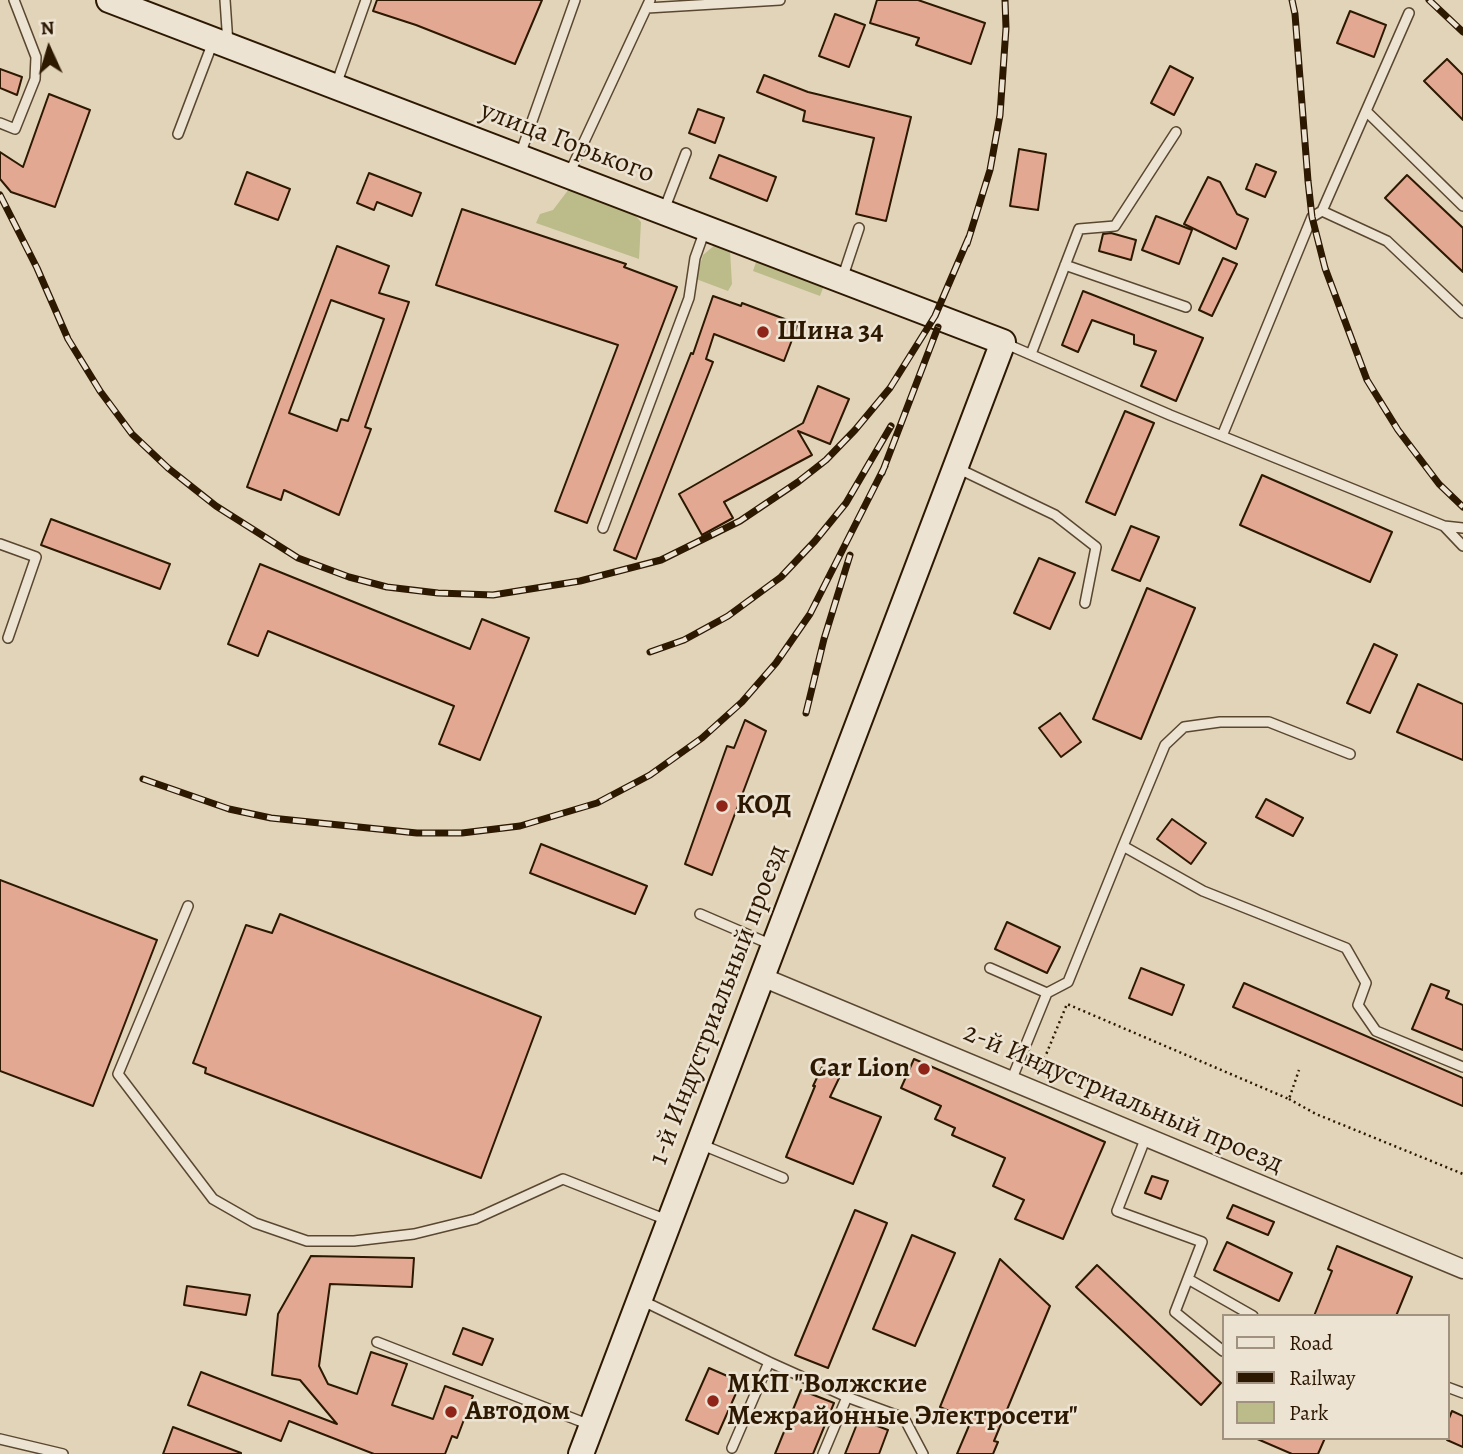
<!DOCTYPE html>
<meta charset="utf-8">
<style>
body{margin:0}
#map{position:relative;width:1463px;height:1454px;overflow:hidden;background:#e2d4b9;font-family:Alegreya,serif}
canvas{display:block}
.legend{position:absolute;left:1222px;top:1314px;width:228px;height:126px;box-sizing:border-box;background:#ece3d2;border:2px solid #a0927f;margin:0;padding:9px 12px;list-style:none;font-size:21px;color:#2d1802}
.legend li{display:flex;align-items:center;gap:14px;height:35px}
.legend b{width:35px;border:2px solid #a0927f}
.north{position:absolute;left:14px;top:14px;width:70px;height:70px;-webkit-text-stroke:5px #ece3d2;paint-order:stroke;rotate:356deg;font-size:19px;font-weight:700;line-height:28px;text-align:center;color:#2d1802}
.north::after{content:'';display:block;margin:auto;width:24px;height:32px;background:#2d1802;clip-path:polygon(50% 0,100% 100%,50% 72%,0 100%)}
</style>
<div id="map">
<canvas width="1463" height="1454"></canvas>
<ul class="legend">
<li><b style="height:9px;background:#ece3d2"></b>Road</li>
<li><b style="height:9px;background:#2d1802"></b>Railway</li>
<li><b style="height:19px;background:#bcbb8a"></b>Park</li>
</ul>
<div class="north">N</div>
</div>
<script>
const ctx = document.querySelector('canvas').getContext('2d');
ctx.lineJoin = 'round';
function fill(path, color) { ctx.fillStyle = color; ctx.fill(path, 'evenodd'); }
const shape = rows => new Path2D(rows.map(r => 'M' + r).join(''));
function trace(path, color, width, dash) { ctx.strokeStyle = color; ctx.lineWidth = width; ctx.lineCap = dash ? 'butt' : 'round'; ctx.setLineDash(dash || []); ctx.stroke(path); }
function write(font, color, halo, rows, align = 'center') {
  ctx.font = font + ' Alegreya,serif'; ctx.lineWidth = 5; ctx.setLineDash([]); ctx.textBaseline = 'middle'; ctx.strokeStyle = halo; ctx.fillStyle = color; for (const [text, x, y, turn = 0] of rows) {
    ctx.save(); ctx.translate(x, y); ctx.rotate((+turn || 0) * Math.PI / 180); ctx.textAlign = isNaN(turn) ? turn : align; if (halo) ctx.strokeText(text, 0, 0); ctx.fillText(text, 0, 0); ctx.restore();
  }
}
fill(shape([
 [569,189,631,211,641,222,639,259,536,223,540,214,553,210],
 [716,244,730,251,732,284,728,291,696,279,703,255],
 [758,256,826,280,820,296,753,271]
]), '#bcbb8a');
const building = shape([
 [377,0,542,0,515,64,416,25,373,11,377,0],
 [877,0,918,0,985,23,971,64,916,45,919,38,870,23,877,0],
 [1350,11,1386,25,1374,57,1337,43,1350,11],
 [835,14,865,25,849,67,819,56,835,14],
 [1447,59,1463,75,1463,120,1424,81,1447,59],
 [1170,66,1193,78,1174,115,1151,103,1170,66],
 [0,69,22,77,17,95,0,88,0,69],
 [764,75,808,92,911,117,886,221,856,214,874,138,803,121,805,111,757,92,764,75],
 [49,94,90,110,55,207,11,192,0,179,0,152,23,167,49,94],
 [698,109,724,118,715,143,689,133,698,109],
 [1019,149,1046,154,1038,210,1010,206,1019,149],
 [719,155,776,177,767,201,710,178,719,155],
 [1256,164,1276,172,1265,197,1246,189,1256,164],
 [247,172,290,189,278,220,235,204,247,172],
 [369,173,421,193,412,216,377,202,374,210,357,203,369,173],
 [1407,175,1463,228,1463,272,1385,198,1407,175],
 [1208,177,1220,182,1237,214,1248,219,1236,249,1184,224,1208,177],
 [462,209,626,264,624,267,677,287,587,523,555,511,618,345,436,285,462,209],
 [1156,216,1192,230,1179,264,1142,250,1156,216],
 [1111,233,1136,240,1131,260,1099,251,1103,234,1111,233],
 [337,246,389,266,379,293,409,302,365,427,371,429,339,515,284,490,281,500,247,487,337,246],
 [331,300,384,319,348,421,341,419,337,431,289,413,331,300],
 [1223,258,1237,264,1212,316,1199,310,1223,258],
 [1083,291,1203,338,1176,401,1141,386,1156,351,1134,344,1134,335,1092,320,1078,352,1062,345,1083,291],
 [713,296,741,306,742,303,798,324,784,361,714,334,706,359,713,362,636,559,614,550,691,353,693,354,713,296],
 [818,386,849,399,830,444,798,431,812,455,724,502,733,518,702,535,679,494,803,423,818,386],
 [1125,411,1154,423,1115,515,1086,502,1125,411],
 [1262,475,1392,532,1370,582,1240,525,1262,475],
 [51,519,170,564,160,589,41,545,51,519],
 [1131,526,1159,537,1140,581,1112,570,1131,526],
 [1039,558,1075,573,1050,629,1014,613,1039,558],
 [260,564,470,649,482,619,529,638,480,760,439,744,454,706,268,631,258,656,228,644,260,564],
 [1147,588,1195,608,1141,739,1093,719,1147,588],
 [1374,644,1397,655,1370,713,1347,703,1374,644],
 [1418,684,1463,704,1463,760,1397,732,1418,684],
 [1060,713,1081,742,1061,757,1039,728,1060,713],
 [745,720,766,731,712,875,685,864,727,746,734,748,745,720],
 [1266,799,1303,818,1293,836,1256,817,1266,799],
 [1172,819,1206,843,1191,864,1157,839,1172,819],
 [541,844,647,886,635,914,530,873,541,844],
 [0,880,157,940,93,1106,0,1071,0,880],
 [280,914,541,1017,481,1178,205,1073,206,1068,193,1063,246,925,272,933,280,914],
 [1007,922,1060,947,1047,973,995,949,1007,922],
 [1141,968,1184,985,1172,1015,1129,998,1141,968],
 [1244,983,1463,1078,1463,1106,1233,1007,1244,983],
 [1431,984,1449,991,1446,998,1463,1005,1463,1050,1412,1029,1431,984],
 [914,1059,1105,1142,1063,1239,1015,1219,1024,1200,993,1186,1005,1158,952,1135,955,1128,935,1119,941,1106,901,1088,914,1059],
 [824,1063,842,1072,830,1097,881,1117,853,1184,786,1157,815,1086,813,1086,824,1063],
 [1152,1176,1168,1181,1161,1199,1145,1193,1152,1176],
 [1233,1205,1274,1222,1268,1235,1227,1218,1233,1205],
 [855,1210,887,1223,828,1368,795,1355,855,1210],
 [912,1235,955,1253,915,1346,873,1329,912,1235],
 [1227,1242,1292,1273,1279,1301,1214,1270,1227,1242],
 [1337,1246,1412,1277,1396,1316,1314,1316,1332,1271,1328,1269,1337,1246],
 [311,1256,414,1258,412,1287,330,1284,319,1366,328,1384,357,1394,371,1352,407,1364,392,1405,433,1419,445,1386,473,1396,457,1438,452,1436,445,1454,374,1454,289,1421,281,1441,188,1405,201,1372,337,1424,300,1380,272,1375,278,1314,311,1256],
 [1000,1259,1050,1306,994,1441,998,1442,993,1454,957,1454,971,1421,940,1407,1000,1259],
 [1097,1265,1221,1383,1201,1405,1076,1287,1097,1265],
 [187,1286,250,1295,246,1315,184,1305,187,1286],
 [463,1328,493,1339,482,1365,453,1354,463,1328],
 [709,1368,741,1382,718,1434,686,1420,709,1368],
 [801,1390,834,1403,813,1454,775,1454,801,1390],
 [1452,1411,1463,1416,1463,1447,1447,1440,1447,1423,1452,1411],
 [859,1419,888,1430,879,1454,845,1454,859,1419],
 [173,1427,241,1453,241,1454,163,1454,173,1427],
 [1255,1438,1325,1438,1318,1454,1292,1454,1255,1438]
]);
fill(building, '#e3a891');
trace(building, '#2d1802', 2);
const lane = shape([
 [225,0,228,44],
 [647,8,780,0],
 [336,85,366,0],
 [1366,111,1463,206],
 [0,123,15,129,35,79,36,57,14,0],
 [178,134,213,42],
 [520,155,575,0],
 [569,174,650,0],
 [664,210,686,153],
 [1322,211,1387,241,1463,313],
 [1065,265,1186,307],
 [842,279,859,228],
 [1004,343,1170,415,1444,526,1463,528],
 [1031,354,1079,229,1115,226,1176,132],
 [1222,436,1312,217,1322,211,1409,13],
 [957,468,1055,515,1096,547,1085,603],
 [1444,526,1463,546],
 [603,528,689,298,695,258,705,230],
 [0,544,36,557,8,638],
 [1123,846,1165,745,1184,727,1220,722,1269,722,1350,754],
 [188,906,118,1074,213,1199,255,1223,307,1241,354,1241,414,1234,475,1219,563,1179,667,1220],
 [700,914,772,945],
 [990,968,1047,993,1011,1081],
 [1047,993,1068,982,1123,846,1203,891,1346,948,1366,983,1358,1005,1376,1031,1463,1067],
 [1146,1137,1117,1211,1202,1242,1175,1312,1223,1351],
 [700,1144,783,1178],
 [1188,1279,1253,1316],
 [643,1301,769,1362,847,1397],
 [377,1342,590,1425],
 [1447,1387,1463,1393],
 [0,1439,63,1454],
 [732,1448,769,1362],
 [823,1454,847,1397,904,1418,923,1454]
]);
const street = shape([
 [762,977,1463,1269]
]);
const secondary = shape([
 [109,0,1003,342,581,1454]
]);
trace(lane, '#5a4730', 12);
trace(street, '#5a4730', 21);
trace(secondary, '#2d1802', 28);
trace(shape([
 [1038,1074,1067,1004,1289,1099,1299,1070],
 [1289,1099,1316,1114,1463,1174]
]), '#2d1802', 2.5, [2, 3.5]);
trace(lane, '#ece3d2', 9);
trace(street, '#ece3d2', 18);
trace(secondary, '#ece3d2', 24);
const rail = shape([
 [1292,0,1295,14,1308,181,1312,217,1325,268,1367,380,1398,430,1439,484,1463,507],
 [1429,0,1463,32],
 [0,195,37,268,68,339,100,391,132,434,168,468,216,506,298,558,349,577,387,587,438,593,493,595,580,581,661,560,740,521,798,482,826,460,855,430,890,388,935,316,969,237],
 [967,244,990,170,1000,115,1006,28,1005,0],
 [882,473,938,327],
 [650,652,684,640,728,616,781,577,815,541,846,503,891,426],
 [806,713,824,639,850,555],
 [143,779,229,809,271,818,417,833,462,833,520,826,597,803,650,775,702,738,742,702,776,663,810,614,885,466]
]);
trace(rail, '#2d1802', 7);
trace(rail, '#ece3d2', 4.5, [13]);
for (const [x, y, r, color] of [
 [763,332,7,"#8f2418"],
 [722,806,7,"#8f2418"],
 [924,1069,7,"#8f2418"],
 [713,1401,7,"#8f2418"],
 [451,1412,7,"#8f2418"]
]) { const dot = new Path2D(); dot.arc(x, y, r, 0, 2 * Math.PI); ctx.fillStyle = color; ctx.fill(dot); trace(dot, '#ece3d2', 2.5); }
write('28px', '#2d1802', '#ece3d2', [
 ["улица Горького",567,143,21],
 ["1-й Индустриальный проезд",719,1005,-69],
 ["2-й Индустриальный проезд",1123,1099,23]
]);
write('bold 28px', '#2d1802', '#ece3d2', [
 ["Шина 34",777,332],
 ["КОД",736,806],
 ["Car Lion",910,1069,"right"],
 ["МКП \"Волжские",727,1385],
 ["Межрайонные Электросети\"",727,1417],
 ["Автодом",465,1412]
], 'left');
</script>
